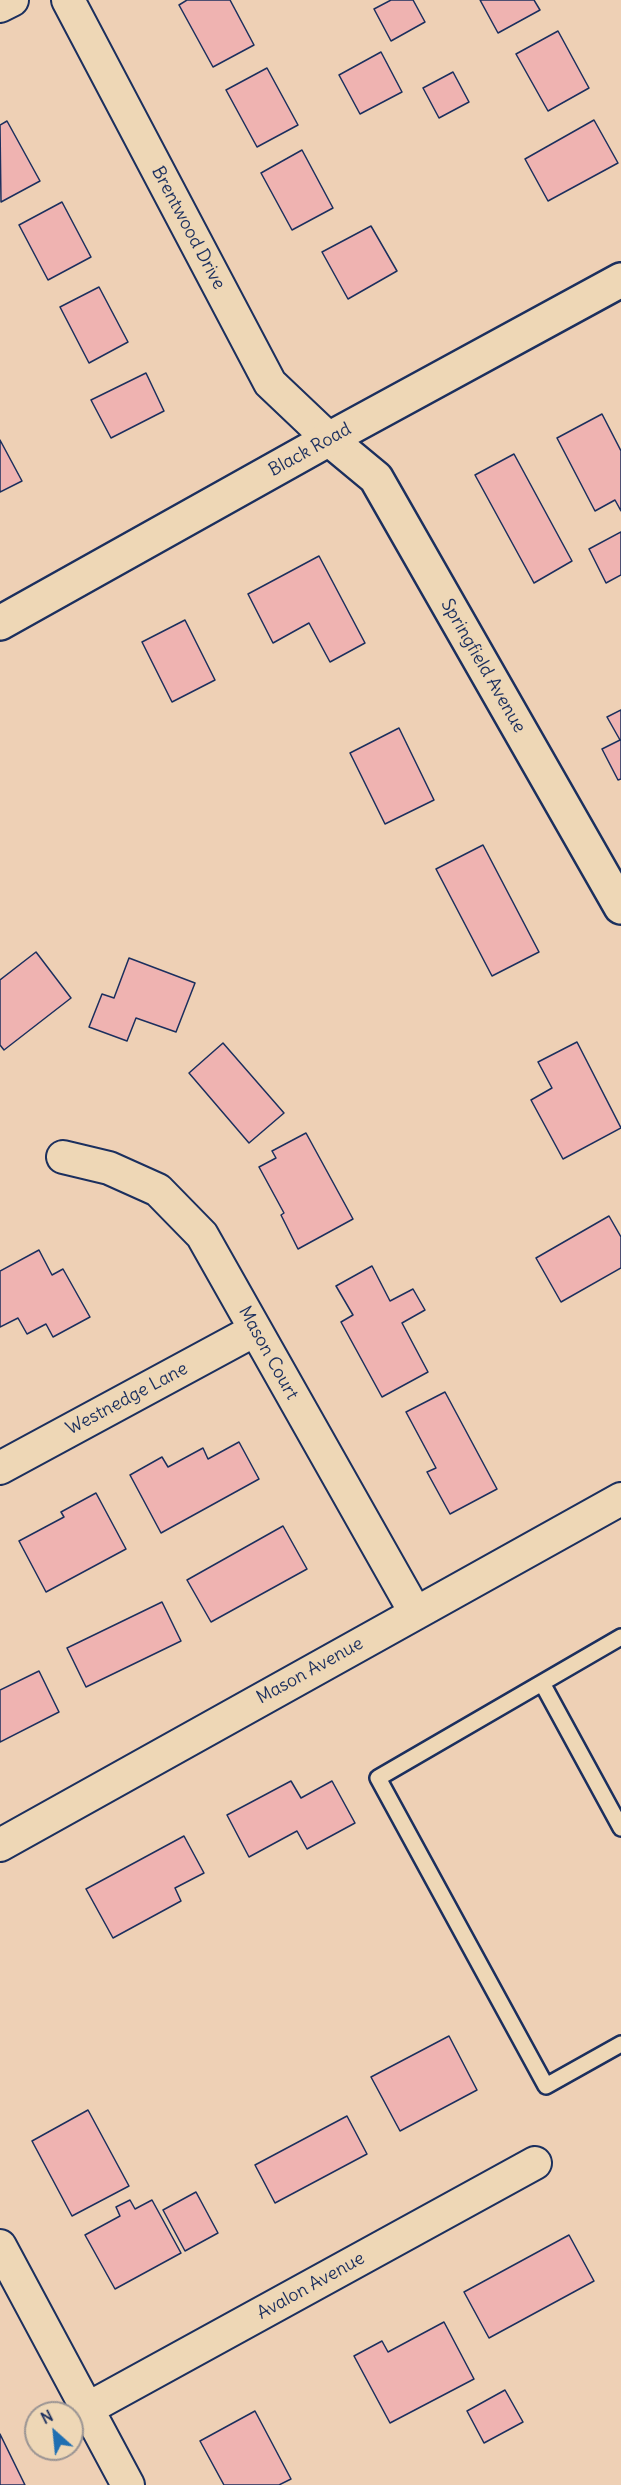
<!DOCTYPE html>
<style>
body{margin:0}
#map{position:relative;width:621px;height:2485px;overflow:hidden;background:#eed0b5;font-family:Delius,sans-serif}
canvas{display:block}
.north{position:absolute;left:24px;top:2401px;width:60px;height:60px;box-sizing:border-box;background:#eed7b6;border:2px solid #9a9493;border-radius:50%;rotate:333deg;font-size:16px;font-weight:700;line-height:24px;text-align:center;color:#1b2f5e}
.north::after{content:'';display:block;margin:auto;width:21px;height:27px;background:#1f6fb2;clip-path:polygon(50% 0,100% 100%,50% 72%,0 100%)}
</style>
<div id="map">
<canvas width="621" height="2485"></canvas>
<div class="north">N</div>
</div>
<script>
const ctx = document.querySelector('canvas').getContext('2d');
ctx.lineJoin = 'round';
function fill(path, color) { ctx.fillStyle = color; ctx.fill(path, 'evenodd'); }
const shape = rows => new Path2D(rows.map(r => 'M' + r).join(''));
function trace(path, color, width, dash) { ctx.strokeStyle = color; ctx.lineWidth = width; ctx.lineCap = dash ? 'butt' : 'round'; ctx.setLineDash(dash || []); ctx.stroke(path); }
function write(font, color, halo, rows, align = 'center') {
  ctx.font = font + ' Delius,sans-serif'; ctx.lineWidth = 4.5; ctx.setLineDash([]); ctx.textBaseline = 'middle'; ctx.strokeStyle = halo; ctx.fillStyle = color; for (const [text, x, y, turn = 0] of rows) {
    ctx.save(); ctx.translate(x, y); ctx.rotate((+turn || 0) * Math.PI / 180); ctx.textAlign = isNaN(turn) ? turn : align; if (halo) ctx.strokeText(text, 0, 0); ctx.fillText(text, 0, 0); ctx.restore();
  }
}
const building = shape([
 [187,0,230,0,254,45,213,67,179,5,187,0],
 [391,0,413,0,425,22,391,41,374,9,391,0],
 [480,0,534,0,540,10,498,33,480,0],
 [558,31,589,88,548,111,516,54,558,31],
 [381,52,402,92,360,114,339,75,381,52],
 [267,68,298,125,257,147,226,90,267,68],
 [453,72,469,102,439,118,423,88,453,72],
 [594,120,618,163,548,201,525,159,594,120],
 [7,121,40,181,1,202,0,125,7,121],
 [302,150,333,208,292,230,261,173,302,150],
 [62,202,91,257,48,280,19,225,62,202],
 [371,226,397,271,348,299,322,252,371,226],
 [99,287,128,342,89,363,60,307,99,287],
 [146,373,164,411,111,438,91,400,146,373],
 [602,414,621,451,621,511,615,500,595,511,557,438,602,414],
 [0,440,22,481,0,492,0,440],
 [514,454,572,561,534,583,475,475,514,454],
 [621,532,621,575,606,583,589,549,621,532],
 [319,556,365,643,330,662,309,623,273,643,248,594,319,556],
 [185,620,215,680,172,702,142,642,185,620],
 [621,710,621,779,618,780,602,749,620,740,607,717,621,710],
 [399,728,434,800,385,824,350,753,399,728],
 [483,845,539,952,492,976,436,869,483,845],
 [36,952,71,998,4,1050,0,1045,0,980,36,952],
 [129,958,195,983,176,1032,136,1018,127,1041,89,1027,102,994,114,998,129,958],
 [577,1042,621,1128,563,1159,531,1100,552,1088,538,1062,577,1042],
 [223,1043,284,1113,249,1143,189,1073,223,1043],
 [306,1133,353,1219,298,1249,281,1215,284,1213,259,1167,276,1158,272,1151,306,1133],
 [609,1216,621,1237,621,1268,561,1302,536,1258,609,1216],
 [39,1250,52,1275,63,1269,90,1317,53,1337,46,1324,27,1334,18,1318,0,1327,0,1271,39,1250],
 [372,1266,390,1301,413,1289,425,1310,402,1323,428,1372,382,1397,341,1322,353,1315,336,1286,372,1266],
 [445,1392,497,1489,450,1514,427,1472,436,1468,406,1412,445,1392],
 [239,1442,259,1479,161,1533,130,1475,162,1457,168,1467,203,1448,208,1459,239,1442],
 [96,1493,126,1549,46,1592,19,1541,64,1517,61,1512,96,1493],
 [283,1526,307,1569,211,1622,187,1580,283,1526],
 [162,1602,181,1641,86,1687,67,1648,162,1602],
 [39,1671,59,1712,0,1742,0,1690,39,1671],
 [291,1781,301,1798,332,1781,355,1823,307,1849,297,1831,249,1857,227,1815,291,1781],
 [184,1836,204,1873,175,1888,181,1901,113,1938,86,1889,184,1836],
 [449,2036,477,2090,400,2131,371,2077,449,2036],
 [88,2110,129,2186,72,2216,32,2141,88,2110],
 [347,2116,367,2154,275,2203,255,2165,347,2116],
 [196,2192,218,2233,185,2251,163,2210,196,2192],
 [130,2200,135,2209,152,2200,181,2253,115,2289,85,2235,120,2216,116,2207,130,2200],
 [569,2235,594,2281,489,2338,464,2292,569,2235],
 [444,2322,474,2379,390,2423,354,2356,382,2341,388,2352,444,2322],
 [505,2390,523,2422,484,2443,467,2411,505,2390],
 [255,2411,291,2479,279,2485,224,2485,200,2441,255,2411],
 [0,2434,25,2485,0,2485,0,2434]
]);
fill(building, '#efb3b1');
trace(building, '#1b2f5e', 1.5);
const service = shape([
 [621,1637,378,1778,546,2086,621,2044],
 [542,1683,621,1828]
]);
const minor = shape([
 [68,0,270,383,329,439],
 [0,6,12,0],
 [63,1157,109,1168,158,1190,202,1235,415,1612],
 [0,1468,255,1330],
 [0,1845,621,1499],
 [0,2246,128,2485],
 [87,2409,535,2163]
]);
const tertiary = shape([
 [329,439,376,478,621,907]
]);
const secondary = shape([
 [0,623,329,439,621,280]
]);
trace(service, '#1b2f5e', 20);
trace(minor, '#1b2f5e', 36);
trace(tertiary, '#1b2f5e', 38);
trace(secondary, '#1b2f5e', 38);
trace(service, '#eed7b6', 15);
trace(minor, '#eed7b6', 32);
trace(tertiary, '#eed7b6', 33);
trace(secondary, '#eed7b6', 33);
write('18px', '#1b2f5e', '#eed7b6', [
 ["Brentwood Drive",188,228,62],
 ["Black Road",310,450,-29],
 ["Springfield Avenue",483,666,60],
 ["Mason Court",268,1353,61],
 ["Westnedge Lane",127,1399,-28],
 ["Mason Avenue",310,1671,-29],
 ["Avalon Avenue",311,2286,-29]
]);
</script>
